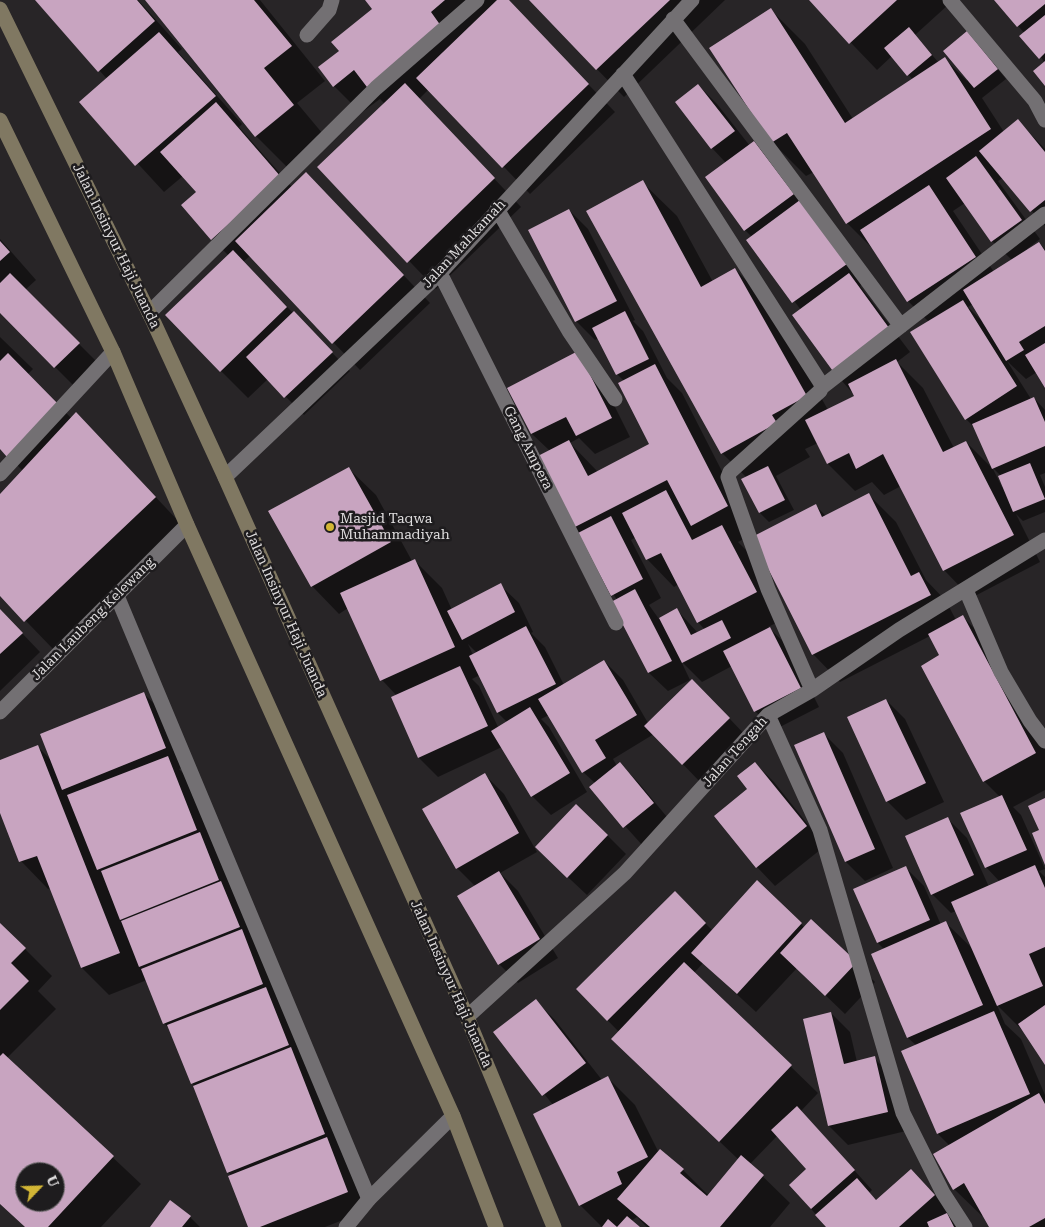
<!DOCTYPE html>
<style>
body{margin:0}
#map{position:relative;width:1045px;height:1227px;overflow:hidden;background:#282527;font-family:"Roboto Serif",serif}
canvas{display:block}
.north{position:absolute;left:15px;top:1162px;width:50px;height:50px;box-sizing:border-box;background:#1e1c1e;border:1px solid #6b696a;border-radius:50%;rotate:66deg;font-size:14px;font-weight:700;line-height:20px;text-align:center;color:#dedcdd}
.north::after{content:'';display:block;margin:auto;width:18px;height:22px;background:#d3b635;clip-path:polygon(50% 0,100% 100%,50% 72%,0 100%)}
</style>
<div id="map">
<canvas width="1045" height="1227"></canvas>
<div class="north">U</div>
</div>
<script>
const ctx = document.querySelector('canvas').getContext('2d');
ctx.lineJoin = 'round';
function fill(path, color) { ctx.fillStyle = color; ctx.fill(path, 'evenodd'); }
const shape = rows => new Path2D(rows.map(r => 'M' + r).join(''));
function trace(path, color, width, dash) { ctx.strokeStyle = color; ctx.lineWidth = width; ctx.lineCap = dash ? 'butt' : 'round'; ctx.setLineDash(dash || []); ctx.stroke(path); }
function write(font, color, halo, rows, align = 'center') {
  ctx.font = font + ' "Roboto Serif",serif'; ctx.lineWidth = 5; ctx.setLineDash([]); ctx.textBaseline = 'middle'; ctx.strokeStyle = halo; ctx.fillStyle = color; for (const [text, x, y, turn = 0] of rows) {
    ctx.save(); ctx.translate(x, y); ctx.rotate((+turn || 0) * Math.PI / 180); ctx.textAlign = isNaN(turn) ? turn : align; if (halo) ctx.strokeText(text, 0, 0); ctx.fillText(text, 0, 0); ctx.restore();
  }
}
fill(shape([
 [37,0,138,0,182,49,178,52,242,124,239,127,292,187,333,201,430,303,360,370,250,256,243,262,350,371,304,415,268,379,248,398,221,371,229,256,212,239,198,193,183,176,164,192,81,102,107,79],
 [146,0,260,0,325,81,297,103,328,140,290,170,256,136],
 [367,0,507,0,615,112,530,194,429,89,419,99,521,207,436,289,319,167,385,104,380,99,361,113,334,86,341,51,374,9],
 [530,0,725,0,624,97],
 [810,0,944,0,948,5,915,35,939,63,945,59,967,81,976,42,1006,79,982,98,1004,132,1018,121,1045,149,1045,226,1003,178,998,181,1040,239,1027,249,1028,250,1039,243,1045,249,1045,386,1037,372,1026,379,1007,361,1031,399,1034,398,1045,410,1045,473,1040,475,1045,487,1045,512,1023,521,1016,514,1040,562,971,598,944,570,901,486,884,495,872,482,855,491,828,464,818,443,805,449,810,457,776,476,794,510,769,522,760,513,743,480,747,478,722,453,642,182,677,216,713,282,735,269,769,304,828,410,855,396,836,374,801,310,748,240,752,237,745,230,726,163,712,148,677,102,698,85,717,104,750,146,754,143,773,161,864,283,860,286,910,352,897,362,923,388,954,448,966,442,993,469,1002,487,1004,486,1001,476,993,468,976,429,966,419,929,322,908,301,877,253,847,223,814,172,806,176,772,142,771,10,805,44,853,119,913,80,892,56,877,70],
 [965,203,992,241,1012,260,994,272,953,211],
 [973,304,982,321,968,307],
 [996,0,1045,0,1045,84,1045,63,1025,34],
 [569,210,588,229,635,320,633,321,643,331,667,378,682,393,754,534,738,542,749,553,784,619,768,627,789,647,819,707,774,730,755,711,732,666,702,682,681,661,690,680,668,691,649,673,613,603,617,600,572,529,550,451,532,434,508,388,597,371,630,437,595,454,579,438,570,443,598,472,651,445,624,381,618,375,599,338,595,340,576,321],
 [636,537,647,559,674,587,679,584,698,622,705,630,698,633,677,610,659,619,649,605,661,598,631,540],
 [0,239,36,280,25,290,98,363,74,386,0,312],
 [0,337,33,369,28,374,72,419,103,441,182,525,53,649,0,594,0,496,23,471,0,448],
 [348,468,376,495,412,561,414,560,442,588,452,610,500,585,519,603,533,632,531,633,545,647,564,685,604,661,623,680,648,723,711,699,748,738,701,783,654,734,613,759,617,766,619,763,638,782,672,823,643,846,590,787,595,783,583,772,549,715,541,719,549,727,587,792,551,815,532,796,502,747,438,777,419,758,392,698,397,696,382,680,348,608,339,614,312,586],
 [468,644,477,653,473,655],
 [480,675,498,713,507,722,498,727,479,686,472,679],
 [869,495,896,522,926,580,946,601,956,620,963,617,990,644,1045,747,1045,790,1013,807,1021,815,1045,869,1039,871,1045,877,1045,1062,1025,1033,997,1005,1005,1024,1021,1039,1045,1095,1045,1227,990,1227,983,1215,982,1216,954,1189,950,1146,938,1134,903,1052,917,1046,908,1038,872,955,884,949,878,943,905,867,924,886,941,925,946,923,974,950,956,911,951,913,932,894,948,819,967,838,989,887,1000,882,986,867,1000,797,984,781,940,656,930,636,840,682,813,654,816,506,826,516],
 [0,610,40,652,0,691],
 [144,694,163,712,184,767,179,769,195,785,366,1211,325,1227,249,1227,232,1176,228,1172,194,1086,170,1029,164,1023,147,980,109,995,82,968,51,888,48,889,21,861,0,810,0,761,38,747,51,760],
 [886,700,905,719,944,802,906,820,887,801],
 [824,734,843,753,893,868,865,881,846,862,796,746],
 [755,763,774,782,825,846,775,886,757,867,749,789],
 [485,775,504,794,537,852,500,873,518,891,558,958,518,983,499,964,475,886,457,868],
 [607,835,626,854,587,895,556,866],
 [757,882,805,928,856,963,875,982,845,1014,797,968,756,1012,703,963,694,973,818,1093,801,1111,872,1190,869,1193,877,1201,930,1189,953,1215,960,1227,827,1227,790,1185,808,1169,778,1135,750,1164,790,1203,770,1227,647,1227,637,1217,631,1221,639,1227,602,1227,580,1205,553,1105,495,1032,536,1001,555,1020,602,1080,608,1078,635,1105,659,1153,683,1170,709,1196,739,1160,640,1066,619,1032,577,989,675,893,713,931],
 [0,924,52,976,38,991,56,1009,7,1058,141,1184,101,1227,25,1227,0,1204],
 [25,1172,55,1172,55,1202,25,1202],
 [831,1013,850,1032,857,1062,874,1058,893,1077,906,1131,848,1145,829,1126],
 [190,1217,200,1227,151,1227]
]), '#0007');
fill(shape([
 [35,0,137,0,155,21,98,72],
 [145,0,254,0,292,46,264,68,294,105,255,137],
 [365,0,445,0,431,12,441,26,370,91,354,70,333,87,318,67,339,51,331,42,372,9],
 [497,0,509,0,589,84,502,168,416,78],
 [529,0,670,0,596,70],
 [809,0,897,0,849,44],
 [994,0,1045,0,1045,4,1017,27],
 [771,8,845,123,945,57,991,129,846,224,787,133,771,143,709,48],
 [1045,15,1045,53,1039,59,1019,36],
 [909,27,932,55,907,76,884,48],
 [967,31,998,69,974,88,943,51],
 [159,32,216,96,135,166,79,102],
 [1045,61,1045,86,1033,71],
 [405,83,495,178,407,263,317,167],
 [698,84,735,131,711,149,675,102],
 [216,102,281,177,211,240,181,205,196,192,160,152],
 [1018,119,1045,152,1045,200,1030,212,979,151],
 [754,141,794,194,744,231,705,177],
 [976,156,1022,220,991,242,946,178],
 [306,172,404,275,332,344,235,241],
 [643,180,701,287,735,268,807,396,772,415,777,423,721,454,586,211],
 [929,185,976,257,907,302,860,230],
 [800,200,847,264,792,303,746,240],
 [569,209,617,301,575,322,528,230],
 [0,241,10,252,0,261],
 [1039,242,1045,251,1045,326,1019,342,1024,350,1006,361,963,290],
 [233,250,287,307,220,372,165,315],
 [10,273,80,343,54,368,0,313,0,283],
 [849,273,892,332,835,374,792,315],
 [963,300,1017,386,965,420,910,332],
 [294,311,333,352,284,398,246,357],
 [625,311,649,359,616,375,592,328],
 [1045,343,1045,388,1025,355],
 [578,351,612,418,576,436,566,417,531,434,507,388],
 [8,353,60,406,7,457,0,449,0,361],
 [896,359,943,452,966,441,1014,535,943,571,883,454,856,469,849,453,827,464,805,420,854,396,848,384],
 [655,364,728,506,691,526,667,480,571,529,534,458,569,440,588,476,649,444,618,383],
 [1034,397,1045,422,1045,446,992,469,972,424],
 [76,412,156,497,24,622,0,596,0,494],
 [1030,463,1045,499,1013,512,998,476],
 [768,466,785,500,759,513,741,479],
 [349,467,391,542,311,587,268,511],
 [666,490,692,540,722,525,757,592,697,623,661,553,646,560,622,513],
 [869,493,911,576,919,572,931,595,812,655,752,537,816,504,822,517],
 [611,516,643,579,611,596,578,533],
 [415,559,455,647,380,681,340,593],
 [501,583,515,612,462,640,447,611],
 [635,589,672,661,648,673,611,602],
 [677,608,691,635,722,620,731,638,682,663,659,618],
 [0,609,23,633,0,654],
 [963,615,1036,753,983,782,921,666,939,655,928,634],
 [526,626,556,684,497,713,469,656],
 [770,627,801,688,754,712,723,651],
 [604,660,637,715,595,740,606,758,582,773,538,699],
 [460,666,488,726,418,758,391,697],
 [692,679,730,718,682,765,644,726],
 [144,692,166,748,62,790,40,734],
 [886,699,926,783,886,802,847,717],
 [530,707,570,773,531,797,491,731],
 [824,732,875,849,845,862,794,745],
 [38,745,120,953,81,968,37,856,19,862,0,813,0,760],
 [168,756,197,830,97,870,67,795],
 [620,762,654,803,623,828,589,787],
 [755,762,807,826,756,868,714,816,747,789,737,776],
 [485,773,519,833,456,869,422,809],
 [1002,795,1027,850,985,868,960,813],
 [1045,798,1045,865,1032,833,1039,830,1028,806],
 [576,804,608,835,567,878,535,847],
 [948,817,974,875,931,895,905,836],
 [200,832,219,880,120,920,101,871],
 [1035,865,1045,888,1045,947,1029,954,1043,986,997,1006,951,902],
 [906,866,930,920,877,943,853,889],
 [499,871,540,939,498,965,457,896],
 [757,880,802,923,737,994,691,953],
 [221,881,240,927,139,967,121,921],
 [675,891,706,923,607,1021,576,989],
 [811,919,857,962,825,996,780,953],
 [946,921,983,1005,907,1038,871,954],
 [0,923,26,948,11,963,29,981,0,1010],
 [242,929,263,984,163,1024,141,969],
 [684,962,792,1065,719,1142,611,1039],
 [266,987,289,1045,191,1084,167,1025],
 [536,999,586,1063,542,1096,493,1032],
 [1045,1005,1045,1065,1018,1024],
 [994,1011,1030,1094,937,1134,901,1051],
 [831,1012,844,1064,875,1056,888,1112,828,1126,803,1019],
 [291,1047,325,1134,227,1173,193,1086],
 [3,1053,114,1156,48,1227,25,1227,0,1204,0,1056],
 [25,1172,55,1172,55,1202,25,1202],
 [608,1076,648,1157,617,1172,622,1184,579,1206,533,1114],
 [1039,1093,1045,1104,1045,1218,1029,1227,989,1227,964,1183,953,1190,933,1154],
 [797,1106,855,1170,811,1209,789,1185,806,1169,771,1130],
 [327,1137,348,1192,260,1227,248,1227,228,1176],
 [660,1149,684,1169,680,1173,707,1196,741,1155,764,1175,720,1227,650,1227,617,1199],
 [911,1169,935,1195,899,1227,826,1227,815,1215,857,1178,876,1200],
 [170,1200,191,1216,182,1227,150,1227],
 [947,1213,954,1227,929,1227,927,1222],
 [627,1216,640,1227,617,1227],
 [608,1219,617,1227,602,1227]
]), '#c8a4c0');
trace(shape([
 [117,596,369,1199]
]), '#737073', 15);
trace(shape([
 [950,0,1035,101,1045,120],
 [673,19,901,326],
 [307,35,329,10,332,0],
 [623,74,820,382,822,387,820,391,730,472,728,477,768,589,812,690],
 [497,209,569,331,615,399],
 [440,273,616,623],
 [149,313,376,88,477,0],
 [822,387,1045,214],
 [0,474,113,352],
 [225,477,440,273,692,0],
 [966,590,1001,672,1030,721,1045,741],
 [0,712,187,525],
 [768,715,820,830,903,1113,943,1193,965,1227],
 [467,1017,625,873,768,715,812,690,899,630,1045,540],
 [346,1227,369,1199,453,1116]
]), '#737073', 15);
trace(shape([
 [0,9,154,323,225,477,467,1017,554,1227],
 [0,120,113,352,187,525,453,1116,496,1227]
]), '#807862', 15);
for (const [x, y, r, color] of [
 [330,527,5,"#d3b635"]
]) { const dot = new Path2D(); dot.arc(x, y, r, 0, 2 * Math.PI); ctx.fillStyle = color; ctx.fill(dot); trace(dot, '#1e1c1e', 2); }
write('14px', '#dedcdd', '#1e1c1e', [
 ["Jalan Mahkamah",464,244,-47],
 ["Jalan Insinyur Haji Juanda",116,246,64],
 ["Gang Ampera",528,448,63],
 ["Jalan Insinyur Haji Juanda",286,614,66],
 ["Jalan Laubeng Kelewang",93,619,-45],
 ["Jalan Tengah",735,752,-48],
 ["Jalan Insinyur Haji Juanda",451,984,66]
]);
write('14px', '#dedcdd', '#1e1c1e', [
 ["Masjid Taqwa",340,519],
 ["Muhammadiyah",340,535]
], 'left');
</script>
